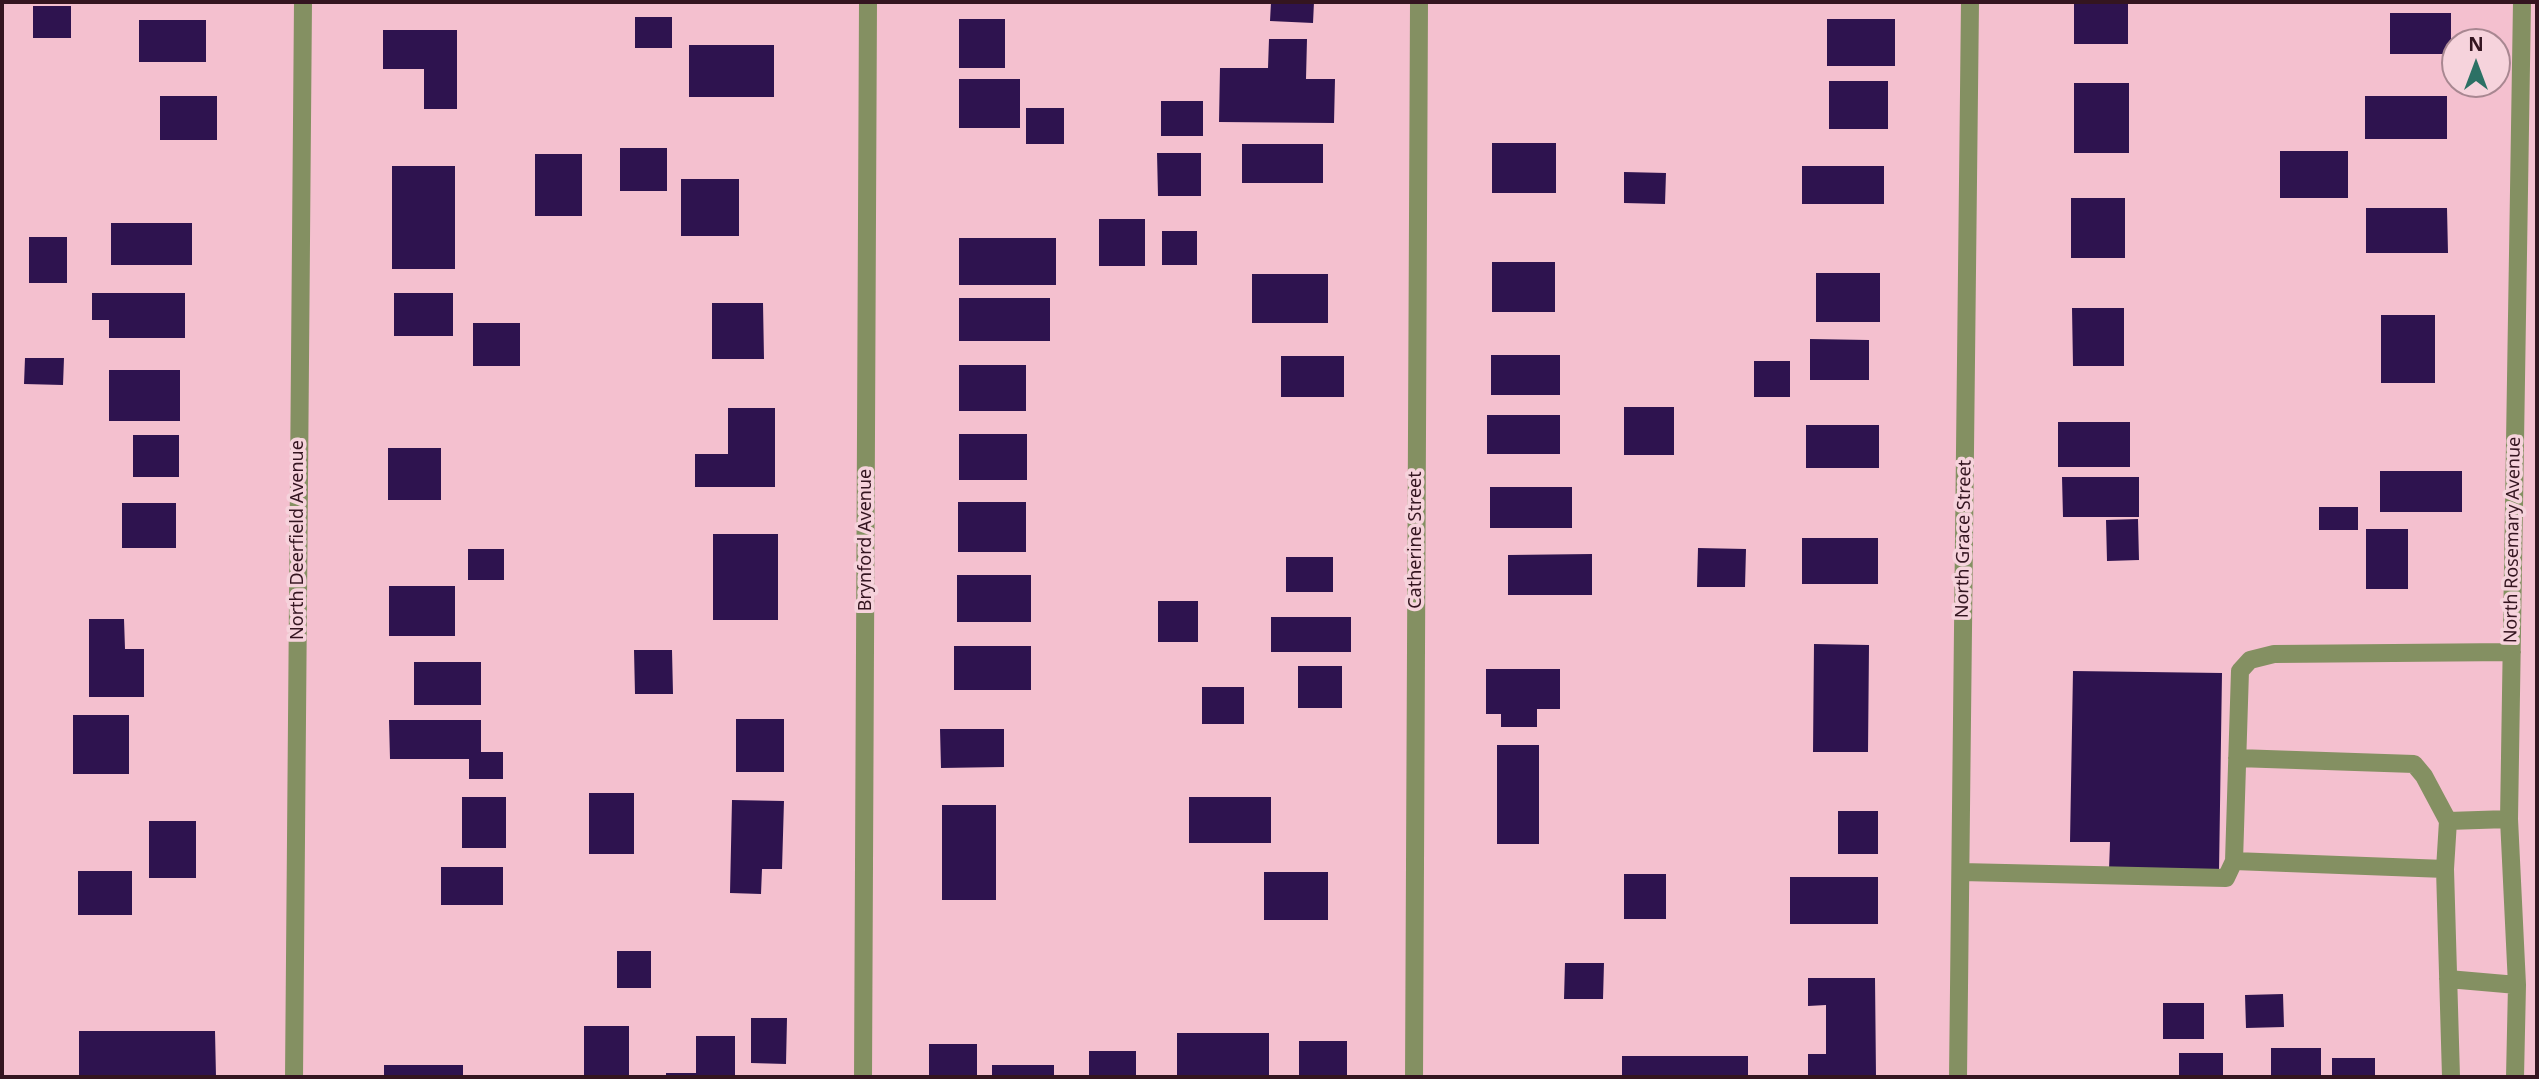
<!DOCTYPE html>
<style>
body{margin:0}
#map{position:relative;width:2539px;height:1079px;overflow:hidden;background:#f4c0cf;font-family:"Noto Sans",sans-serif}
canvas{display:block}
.frame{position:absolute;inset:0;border:4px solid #341520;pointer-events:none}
.north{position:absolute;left:2441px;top:28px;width:70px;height:70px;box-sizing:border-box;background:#f6d3dc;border:2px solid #a88791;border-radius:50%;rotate:0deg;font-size:19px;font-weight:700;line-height:28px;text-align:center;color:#341520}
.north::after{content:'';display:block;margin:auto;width:24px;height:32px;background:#2c7165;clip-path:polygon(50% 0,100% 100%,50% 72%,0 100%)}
</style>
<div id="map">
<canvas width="2539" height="1079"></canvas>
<div class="frame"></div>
<div class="north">N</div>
</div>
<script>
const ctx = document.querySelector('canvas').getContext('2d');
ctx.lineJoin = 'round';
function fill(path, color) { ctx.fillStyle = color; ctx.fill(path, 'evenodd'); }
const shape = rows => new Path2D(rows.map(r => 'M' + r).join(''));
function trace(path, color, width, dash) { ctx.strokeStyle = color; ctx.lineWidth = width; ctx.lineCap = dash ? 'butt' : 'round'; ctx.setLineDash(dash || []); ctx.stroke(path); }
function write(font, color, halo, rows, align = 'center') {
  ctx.font = font + ' "Noto Sans",sans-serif'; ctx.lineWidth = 7; ctx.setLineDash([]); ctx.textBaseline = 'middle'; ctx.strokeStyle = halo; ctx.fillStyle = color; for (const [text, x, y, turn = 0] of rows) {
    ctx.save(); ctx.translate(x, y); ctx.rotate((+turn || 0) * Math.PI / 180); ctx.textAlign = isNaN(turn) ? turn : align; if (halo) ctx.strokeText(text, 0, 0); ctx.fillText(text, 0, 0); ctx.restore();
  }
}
fill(shape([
 [1271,2,1314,2,1313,23,1270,21],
 [2074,2,2128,2,2128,44,2074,44],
 [33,6,71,6,71,38,33,38],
 [2390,13,2451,13,2451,54,2390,54],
 [635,17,672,17,672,48,635,48],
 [959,19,1005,19,1005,68,959,68],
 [1827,19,1895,19,1895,66,1827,66],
 [139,20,206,20,206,62,139,62],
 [383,30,457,30,457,109,424,109,424,69,383,69],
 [1269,39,1307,39,1306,79,1335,79,1334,123,1219,122,1220,68,1268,68],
 [689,45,774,45,774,97,689,97],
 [959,79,1020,79,1020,128,959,128],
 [1829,81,1888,81,1888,129,1829,129],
 [2074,83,2129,83,2129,153,2074,153],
 [160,96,217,96,217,140,160,140],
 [2365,96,2447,96,2447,139,2365,139],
 [1161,101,1203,101,1203,136,1161,136],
 [1026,108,1064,108,1064,144,1026,144],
 [1492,143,1556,143,1556,193,1492,193],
 [1242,144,1323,144,1323,183,1242,183],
 [620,148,667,148,667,191,620,191],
 [2280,151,2348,151,2348,198,2280,198],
 [1157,153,1201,153,1201,196,1158,196],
 [535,154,582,154,582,216,535,216],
 [392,166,455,166,455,269,392,269],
 [1802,166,1884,166,1884,204,1802,204],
 [1624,172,1666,173,1665,204,1624,203],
 [681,179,739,179,739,236,681,236],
 [2071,198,2125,198,2125,258,2071,258],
 [2366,208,2447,208,2448,253,2366,253],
 [1099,219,1145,219,1145,266,1099,266],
 [111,223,192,223,192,265,111,265],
 [1162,231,1197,231,1197,265,1162,265],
 [29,237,67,237,67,283,29,283],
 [959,238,1056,238,1056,285,959,285],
 [1492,262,1555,262,1555,312,1492,312],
 [1816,273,1880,273,1880,322,1816,322],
 [1252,274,1328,274,1328,323,1252,323],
 [92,293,185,293,185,338,109,338,109,320,92,320],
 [394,293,453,293,453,336,394,336],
 [959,298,1050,298,1050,341,959,341],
 [712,303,763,303,764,359,712,359],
 [2072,308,2124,308,2124,366,2073,366],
 [2381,315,2435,315,2435,383,2381,383],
 [473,323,520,323,520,366,473,366],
 [1810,339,1869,340,1869,380,1810,380],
 [1491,355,1560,355,1560,395,1491,395],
 [1281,356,1344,356,1344,397,1281,397],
 [25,358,64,358,63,385,24,384],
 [1754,361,1790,361,1790,397,1754,397],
 [959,365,1026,365,1026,411,959,411],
 [109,370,180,370,180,421,109,421],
 [1624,407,1674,407,1674,455,1624,455],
 [728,408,775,408,775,487,695,487,695,454,728,454],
 [1487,415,1560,415,1560,454,1487,454],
 [2058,422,2130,422,2130,467,2058,467],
 [1806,425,1879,425,1879,468,1806,468],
 [959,434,1027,434,1027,480,959,480],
 [133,435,179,435,179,477,133,477],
 [388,448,441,448,441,500,388,500],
 [2380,471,2462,471,2462,512,2380,512],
 [2062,477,2139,477,2139,517,2063,517],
 [1490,487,1572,487,1572,528,1490,528],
 [958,502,1026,502,1026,552,958,552],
 [122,503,176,503,176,548,122,548],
 [2319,507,2358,507,2358,530,2319,530],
 [2138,519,2139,560,2107,561,2106,520],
 [2366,529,2408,529,2408,589,2366,589],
 [713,534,778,534,778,620,713,620],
 [1802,538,1878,538,1878,584,1802,584],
 [1698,548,1746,549,1745,587,1697,587],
 [468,549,504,549,504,580,468,580],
 [1592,554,1592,595,1508,595,1508,555],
 [1286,557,1333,557,1333,592,1286,592],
 [957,575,1031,575,1031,622,957,622],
 [389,586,455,586,455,636,389,636],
 [1158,601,1198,601,1198,642,1158,642],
 [1271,617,1351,617,1351,652,1271,652],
 [89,619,124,619,125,649,144,649,144,697,89,697],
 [1814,644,1869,645,1868,752,1813,752],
 [954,646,1031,646,1031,690,954,690],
 [634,650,672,650,673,694,635,694],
 [414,662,481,662,481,705,414,705],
 [1298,666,1342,666,1342,708,1298,708],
 [1486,669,1560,669,1560,709,1537,709,1537,727,1501,727,1501,714,1486,714],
 [2073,671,2222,673,2219,872,2109,870,2110,842,2070,842],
 [1202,687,1244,687,1244,724,1202,724],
 [73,715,129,715,129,774,73,774],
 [736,719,784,719,784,772,736,772],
 [389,720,481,720,481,752,503,752,503,779,469,779,469,759,390,759],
 [940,729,1004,729,1004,767,941,768],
 [1497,745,1539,745,1539,844,1497,844],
 [589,793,634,793,634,854,589,854],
 [462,797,506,797,506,848,462,848],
 [1189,797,1271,797,1271,843,1189,843],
 [732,800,784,801,782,869,762,869,761,894,730,893],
 [942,805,996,805,996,900,942,900],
 [1838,811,1878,811,1878,854,1838,854],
 [149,821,196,821,196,878,149,878],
 [441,867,503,867,503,905,441,905],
 [78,871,132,871,132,915,78,915],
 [1264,872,1328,872,1328,920,1264,920],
 [1624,874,1666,874,1666,919,1624,919],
 [1790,877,1878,877,1878,924,1790,924],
 [617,951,651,951,651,988,617,988],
 [1565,963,1604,963,1603,999,1564,999],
 [1808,978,1875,978,1876,1077,1808,1077,1808,1054,1826,1054,1826,1005,1808,1006],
 [2283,994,2284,1027,2246,1028,2245,995],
 [2163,1003,2204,1003,2204,1039,2163,1039],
 [751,1018,787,1018,786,1064,751,1063],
 [584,1026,629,1026,629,1077,584,1077],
 [79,1031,215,1031,216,1077,79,1077],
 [1177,1033,1269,1033,1269,1077,1177,1077],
 [696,1036,735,1036,735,1077,666,1077,666,1073,696,1073],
 [1299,1041,1347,1041,1347,1077,1299,1077],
 [929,1044,977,1044,977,1077,929,1077],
 [2271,1048,2321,1048,2321,1077,2271,1077],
 [1089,1051,1136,1051,1136,1077,1089,1077],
 [2179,1053,2223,1053,2223,1077,2179,1077],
 [1622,1056,1748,1056,1748,1077,1622,1077],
 [2332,1058,2375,1058,2375,1077,2332,1077],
 [384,1065,463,1065,463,1077,384,1077],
 [992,1065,1054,1065,1054,1077,992,1077]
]), '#2e134f');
trace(shape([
 [2237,758,2414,764,2424,776,2448,821],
 [2509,819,2448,821,2445,869,2234,861,2240,671,2250,660,2274,654,2512,652],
 [2445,869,2451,1077],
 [1961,872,2226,878,2234,861],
 [2448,979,2517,985],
 [294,1077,303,2],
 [863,1077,868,2],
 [1414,1077,1419,2],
 [1958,1077,1970,2],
 [2515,1077,2517,985,2509,819,2522,2]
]), '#849062', 18);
write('18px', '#341520', '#f6d3dc', [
 ["North Grace Street",1964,539,-89],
 ["North Deerfield Avenue",298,540,-90],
 ["Brynford Avenue",866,540,-90],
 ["Catherine Street",1416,540,-90],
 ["North Rosemary Avenue",2513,540,-89]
]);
</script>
